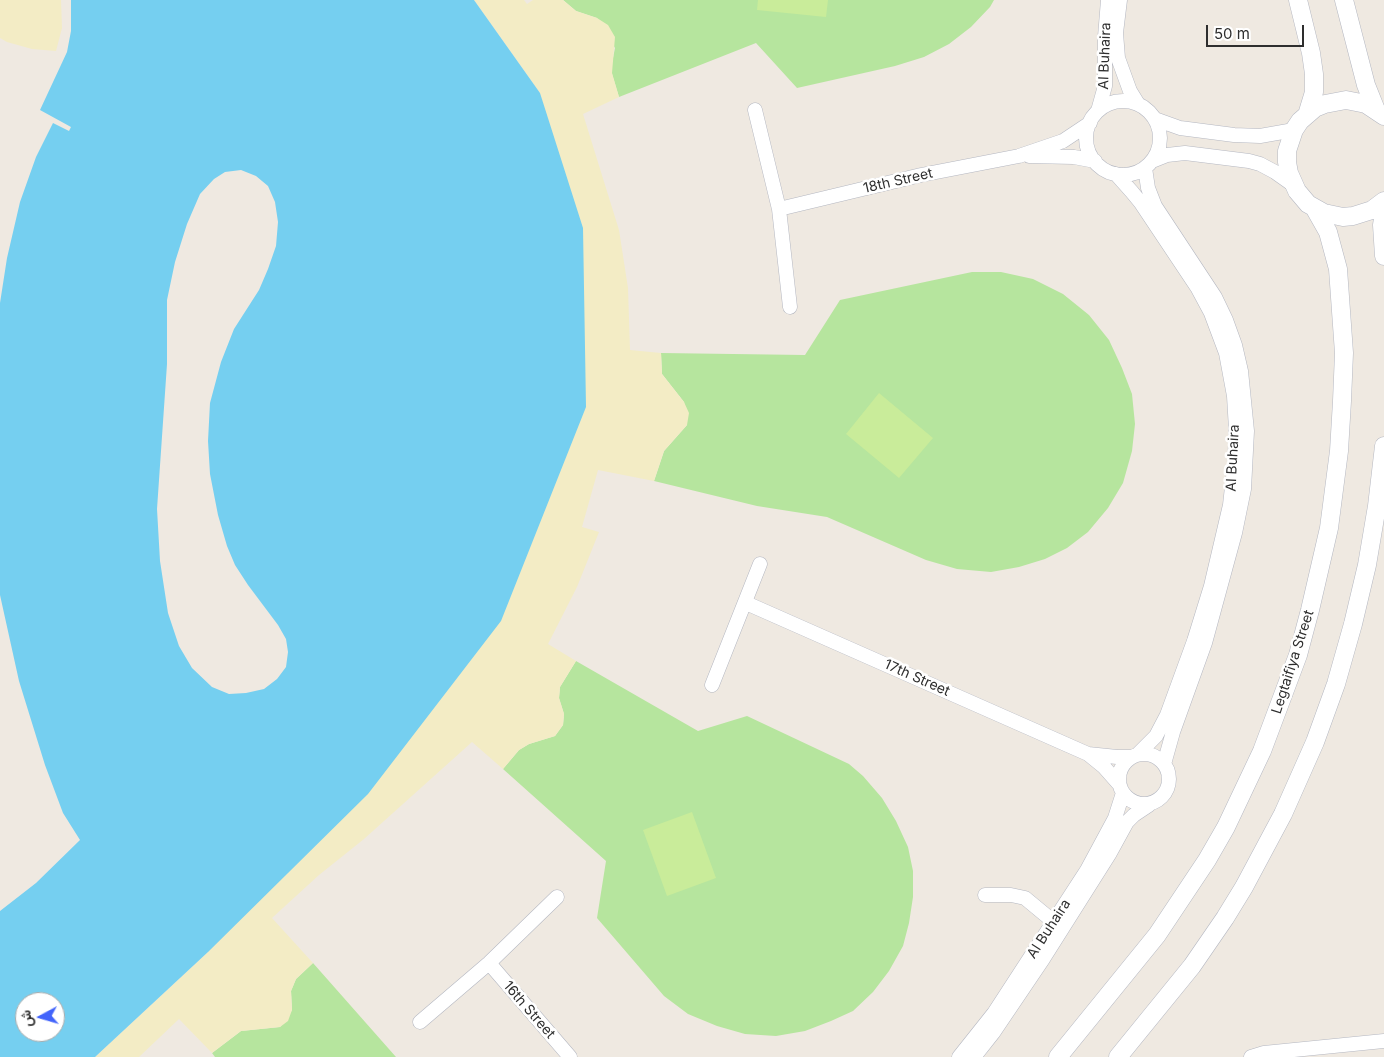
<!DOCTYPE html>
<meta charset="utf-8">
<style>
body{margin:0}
#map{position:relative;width:1384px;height:1057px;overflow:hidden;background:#efe9e1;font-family:Inter,Vazirmatn,sans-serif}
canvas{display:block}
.north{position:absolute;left:15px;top:992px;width:50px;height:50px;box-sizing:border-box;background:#fff;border:1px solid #ababab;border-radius:50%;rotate:264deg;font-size:14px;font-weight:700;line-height:20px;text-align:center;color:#2e2e2e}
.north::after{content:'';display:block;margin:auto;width:18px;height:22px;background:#4264fb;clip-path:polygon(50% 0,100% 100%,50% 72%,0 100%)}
.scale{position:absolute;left:1206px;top:25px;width:98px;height:22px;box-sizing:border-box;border:2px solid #2e2e2e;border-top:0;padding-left:6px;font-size:15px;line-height:18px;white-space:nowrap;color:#2e2e2e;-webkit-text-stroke:4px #fff;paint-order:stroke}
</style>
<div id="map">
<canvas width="1384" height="1057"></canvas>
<div class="north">ش</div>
<div class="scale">50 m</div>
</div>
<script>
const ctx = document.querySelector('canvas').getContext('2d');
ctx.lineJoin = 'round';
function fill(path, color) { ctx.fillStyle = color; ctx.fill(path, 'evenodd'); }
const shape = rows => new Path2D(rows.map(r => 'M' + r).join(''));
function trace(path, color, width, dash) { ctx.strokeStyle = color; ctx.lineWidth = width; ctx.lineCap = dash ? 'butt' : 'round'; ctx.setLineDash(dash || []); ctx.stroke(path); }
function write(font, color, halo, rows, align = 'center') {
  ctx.font = font + ' Inter,sans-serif'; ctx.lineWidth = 5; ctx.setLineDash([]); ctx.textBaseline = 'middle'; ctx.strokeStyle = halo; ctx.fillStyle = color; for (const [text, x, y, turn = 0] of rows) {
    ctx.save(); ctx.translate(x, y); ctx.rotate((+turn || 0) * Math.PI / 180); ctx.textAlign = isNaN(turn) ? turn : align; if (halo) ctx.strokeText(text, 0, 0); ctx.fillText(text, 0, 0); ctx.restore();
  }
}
fill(shape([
 [563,0,994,0,990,7,971,27,949,44,924,57,895,66,797,88,756,43,619,97,612,74,612,63,615,48,597,18,576,11],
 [972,272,1001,272,1033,279,1063,294,1089,315,1109,340,1122,368,1132,394,1135,424,1132,451,1123,483,1108,508,1088,532,1067,548,1045,559,1019,567,991,572,957,569,926,560,827,517,757,506,654,481,664,451,687,425,684,402,662,374,661,353,805,355,840,300],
 [576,661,698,731,747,716,849,764,863,776,882,798,896,821,908,847,913,871,913,897,909,923,903,946,889,971,873,992,853,1011,831,1021,805,1031,776,1036,745,1034,717,1026,688,1014,664,996,597,918,606,861,503,769,519,750,529,744,555,736,563,725,564,714,559,698,560,687],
 [313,963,396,1057,215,1057,212,1053,241,1031,280,1027,292,1010,291,991,296,979]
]), '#b6e59e');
fill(shape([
 [0,0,61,0,62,28,56,51,32,49,7,42,0,38],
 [474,0,524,0,527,4,533,0,563,0,576,11,597,18,608,25,615,37,612,73,619,97,583,114,619,230,628,288,630,350,661,353,662,374,684,402,689,413,687,425,664,451,654,481,598,470,582,527,599,532,577,587,548,644,576,661,560,687,559,698,564,714,563,725,555,736,529,744,519,750,503,769,472,742,364,839,319,875,272,918,313,963,296,979,291,991,292,1010,288,1021,280,1027,241,1031,212,1053,179,1019,139,1057,95,1057,208,952,540,93]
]), '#f3ecc5');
fill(shape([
 [758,0,828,0,826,17,757,10],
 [879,393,933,438,899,478,846,434],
 [692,812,716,878,667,896,643,830]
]), '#c9ec9a');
fill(shape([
 [71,0,474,0,540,93,583,228,586,407,501,621,368,794,208,952,95,1057,0,1057,0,911,36,883,80,840,63,813,45,765,19,681,0,595,0,303,7,258,20,202,36,157,53,123,69,131,71,127,40,110,67,52,71,31],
 [241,170,256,176,268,186,275,202,278,222,276,246,268,269,259,290,234,329,221,362,210,403,208,441,210,474,218,515,227,546,235,565,248,585,278,625,286,639,288,652,286,667,277,679,264,689,246,693,229,694,212,687,192,668,179,646,168,613,160,561,157,509,167,364,167,300,175,262,187,224,200,194,214,179,225,172],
 [25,1002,55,1002,55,1032,25,1032]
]), '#75cff0');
const minor = shape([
 [1120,0,1116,33,1118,58,1130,91,1138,104],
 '1086 138a37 37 0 1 1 74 0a37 37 0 1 1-74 0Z',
 [755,110,779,209,790,307],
 [1098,111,1105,86,1105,37,1108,0],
 [1155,119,1180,128,1234,135,1260,136,1294,130],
 [1029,156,1074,157,1095,161],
 [1152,161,1167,155,1185,153,1249,161,1260,164,1275,172,1292,184],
 [1145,168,1148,188,1155,206,1215,297,1226,320,1235,345,1241,371,1247,431,1244,489,1235,533,1205,643,1173,732,1164,764],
 [1116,174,1132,192,1141,203,1197,287,1211,313,1226,353,1234,396,1236,429,1235,460,1230,505,1211,586,1194,641,1167,715,1156,736,1137,755],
 [779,209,921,175,1019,156,1063,141,1090,123],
 [746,603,1088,754,1104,767,1119,784],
 [712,685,760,564],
 '1119 779a25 25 0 1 1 50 0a25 25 0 1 1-50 0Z',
 [1088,754,1117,757,1132,757],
 [985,895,1011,895,1025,898,1060,927],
 [489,963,570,1057],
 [420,1022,489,963,557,897],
 [959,1057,994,1013,1087,870,1115,818,1123,793],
 [974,1057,993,1033,1043,959,1110,853,1127,822,1134,815,1149,805],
 [1251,1057,1264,1053,1384,1041]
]);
const tertiary = shape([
 [1298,0,1311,53,1314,74,1314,92,1307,115],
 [1344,0,1366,85,1376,110],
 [1384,116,1366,104,1346,100,1325,104,1315,108,1300,121,1294,130,1287,151,1287,162,1289,173,1297,191,1308,204,1324,213,1343,217,1353,216,1372,210,1384,201],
 [1384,212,1382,225,1384,256],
 [1058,1057,1157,935,1207,860,1226,827,1262,751,1298,655,1310,610,1329,528,1339,451,1342,401,1344,353,1338,269,1328,232,1315,209],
 [1118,1057,1192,966,1225,918,1244,887,1283,814,1315,742,1336,684,1353,624,1367,565,1377,506,1384,446]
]);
trace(minor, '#b4b7c1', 15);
trace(tertiary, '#b4b7c1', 19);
trace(minor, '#fff', 14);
trace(tertiary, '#fff', 18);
write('14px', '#2e2e2e', '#fff', [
 ["Al Buhaira",1105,56,-88],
 ["18th Street",898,181,-13],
 ["Al Buhaira",1233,458,-87],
 ["Legtaifiya Street",1293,662,-72],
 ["17th Street",917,678,24],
 ["Al Buhaira",1049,929,-57],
 ["16th Street",529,1010,49]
]);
</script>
